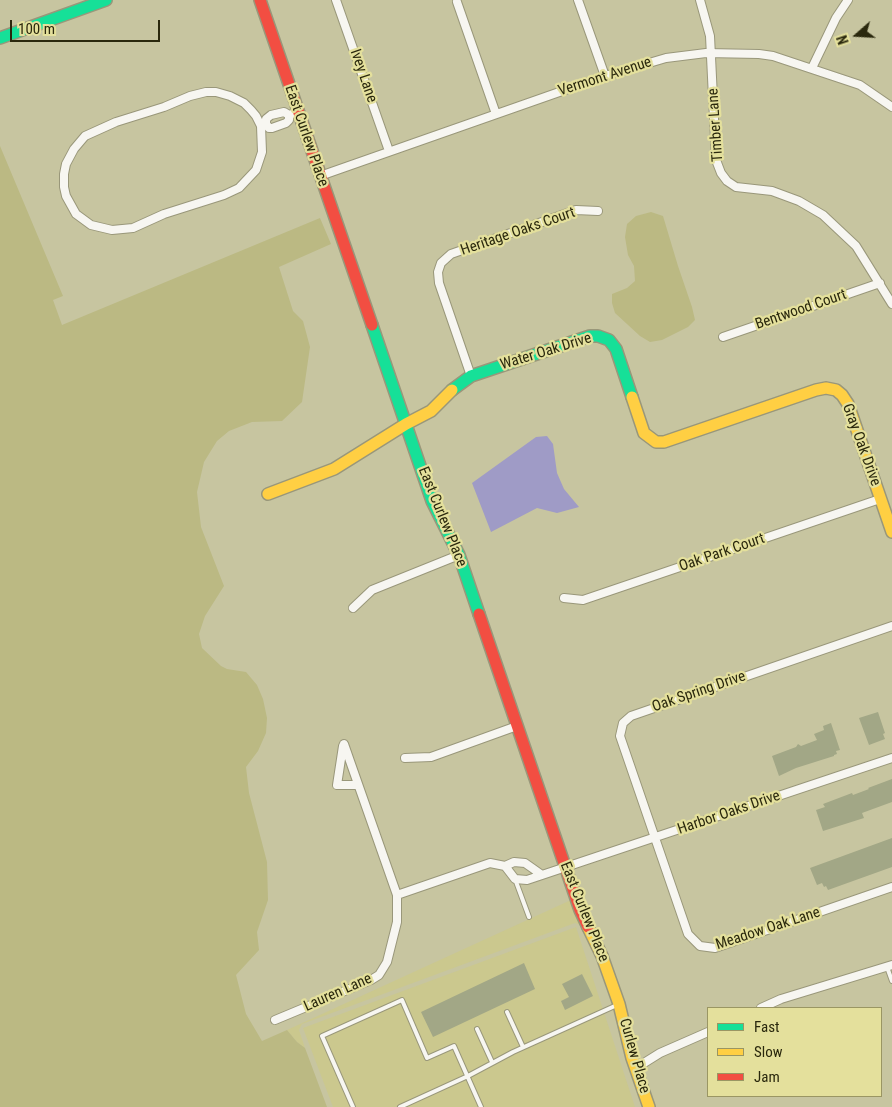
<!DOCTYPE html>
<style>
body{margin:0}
#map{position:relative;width:892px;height:1107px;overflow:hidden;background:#c7c5a0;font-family:"Roboto Condensed",sans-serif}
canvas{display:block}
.legend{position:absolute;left:707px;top:1007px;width:175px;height:90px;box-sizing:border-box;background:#e4e09c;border:1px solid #9a9663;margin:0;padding:6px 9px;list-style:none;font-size:15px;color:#2a280d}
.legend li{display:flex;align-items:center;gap:10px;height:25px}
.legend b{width:25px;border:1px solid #9a9663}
.north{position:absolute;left:832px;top:10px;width:50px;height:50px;-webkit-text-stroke:4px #e4e09c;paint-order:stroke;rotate:251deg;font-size:14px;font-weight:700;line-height:20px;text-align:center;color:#2a280d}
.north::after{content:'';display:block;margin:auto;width:18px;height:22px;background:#2a280d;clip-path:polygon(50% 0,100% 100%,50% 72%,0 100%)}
.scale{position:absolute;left:10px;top:20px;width:150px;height:22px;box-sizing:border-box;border:2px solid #2a280d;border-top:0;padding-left:6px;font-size:15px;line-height:18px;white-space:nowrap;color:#2a280d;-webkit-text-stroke:4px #e4e09c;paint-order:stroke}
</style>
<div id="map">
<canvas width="892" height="1107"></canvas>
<ul class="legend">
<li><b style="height:6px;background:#16e098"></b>Fast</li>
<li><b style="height:6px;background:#ffcf43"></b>Slow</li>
<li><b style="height:6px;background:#f24e42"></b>Jam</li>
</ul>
<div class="north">N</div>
<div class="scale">100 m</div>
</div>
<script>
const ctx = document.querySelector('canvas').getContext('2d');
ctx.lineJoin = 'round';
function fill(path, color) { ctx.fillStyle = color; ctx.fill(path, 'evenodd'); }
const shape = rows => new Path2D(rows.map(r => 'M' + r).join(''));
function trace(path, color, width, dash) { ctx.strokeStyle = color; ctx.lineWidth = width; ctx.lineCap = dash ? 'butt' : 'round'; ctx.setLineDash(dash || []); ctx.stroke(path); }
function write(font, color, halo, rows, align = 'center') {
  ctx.font = font + ' "Roboto Condensed",sans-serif'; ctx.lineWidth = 4.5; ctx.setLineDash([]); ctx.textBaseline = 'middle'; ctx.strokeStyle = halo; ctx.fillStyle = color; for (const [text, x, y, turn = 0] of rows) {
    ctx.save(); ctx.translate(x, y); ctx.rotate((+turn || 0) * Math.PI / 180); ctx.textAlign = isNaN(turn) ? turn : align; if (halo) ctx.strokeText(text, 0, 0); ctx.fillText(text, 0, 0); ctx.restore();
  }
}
fill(shape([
 [571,900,580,925,575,923,302,1024,299,1030,305,1048,297,1042,287,1030],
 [576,927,635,1107,333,1107,303,1028]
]), '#cbc88e');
fill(shape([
 [0,146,63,296,53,300,62,325,320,218,331,244,279,267,293,311,303,321,310,347,302,402,282,421,252,422,229,431,217,441,204,462,197,492,201,527,224,586,205,616,199,634,202,648,221,666,227,669,246,672,257,685,263,699,267,718,266,733,258,751,246,767,249,793,267,862,268,900,257,932,259,950,236,975,246,1014,262,1041,287,1030,297,1042,305,1048,327,1107,0,1107],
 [651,212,663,216,678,266,692,307,695,320,688,327,662,340,650,342,640,336,615,313,612,303,612,294,627,288,635,281,634,266,628,255,625,237,627,224,636,216]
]), '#bbb983');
fill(shape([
 [547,436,553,444,557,473,564,489,579,507,557,513,537,508,491,532,472,483,536,437]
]), '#9f9bc6');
fill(shape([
 [878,712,885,733,883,734,885,739,869,745,859,718],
 [831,723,840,750,836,751,837,754,834,755,834,756,796,768,779,776,772,756,796,747,798,744,801,746,817,740,814,734,824,730,823,726],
 [892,779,892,802,862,813,864,818,823,831,816,810,825,807,823,804,852,793,853,795,869,789,868,788],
 [892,838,892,867,828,890,826,886,824,887,822,883,817,885,810,868],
 [524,963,535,989,433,1037,421,1012],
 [582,974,593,996,565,1010,561,1001,569,997,562,984]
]), '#a2a786');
const lane = shape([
 [515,879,529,917],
 [887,967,892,981],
 [507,1012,523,1047],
 [477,1029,492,1062],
 [353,1107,322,1036,402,1000,427,1058,454,1046,481,1107],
 [400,1107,468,1076,513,1052,617,1005]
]);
const street = shape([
 [336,0,389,151],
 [578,0,605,76],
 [700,0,710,36,716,160,721,173,727,181,736,187,772,191,799,201,823,215,856,246,892,304],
 [457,2,496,114],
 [812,68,836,18,848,0],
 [289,115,289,120,286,123,272,128,269,128,266,124,266,119,271,115,284,112,289,115,298,112],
 [261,126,262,152,256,170,239,188,224,195,164,214,133,228,112,230,91,225,76,214,66,196,64,187,64,174,66,164,74,149,85,136,116,122,164,107,190,96,206,92,216,92,230,96,244,103,251,110,256,116,261,126,266,124],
 [320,176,605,76,666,58,706,53,759,54,773,56,860,85,892,107],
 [723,337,880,283],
 [471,376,439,283,438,272,441,263,451,254,576,210,598,211],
 [564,598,583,600,880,499],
 [353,608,372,590,459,555],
 [892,626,631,716,623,723,620,736,688,934,700,946,715,948,892,887],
 [343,746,337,785,358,785],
 [405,758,431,757,517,726],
 [505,866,515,879,527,880,542,875],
 [397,895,490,863,505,866,514,862,525,863,542,875,892,758],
 [761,1008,781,999,892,965],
 [275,1020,371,980,379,975,387,962,397,922,397,895,344,744],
 [636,1068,660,1053,708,1032]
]);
const fast = shape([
 [0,38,106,0],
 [372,325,432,501,459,555,479,614],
 [452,390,471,376,590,336,598,336,609,340,616,349,632,397]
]);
const slow = shape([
 [632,397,644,433,656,442,664,442,816,390,826,388,836,390,842,395,848,404,892,532],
 [268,494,334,469,406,424,431,411,452,390],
 [588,927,602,956,619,1004,632,1058,649,1107]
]);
const jam = shape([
 [260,0,372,325],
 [479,614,580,910,588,927]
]);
trace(lane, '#99977a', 6);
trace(street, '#99977a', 10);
trace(fast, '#99977a', 14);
trace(slow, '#99977a', 14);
trace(jam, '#99977a', 14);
trace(lane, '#f7f6f1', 4);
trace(street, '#f7f6f1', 8);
trace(fast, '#16e098', 11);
trace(slow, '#ffcf43', 11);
trace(jam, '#f24e42', 11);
write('15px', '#2a280d', '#e4e09c', [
 ["Ivey Lane",363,76,71],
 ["Vermont Avenue",605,77,-18],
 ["Timber Lane",716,125,-94],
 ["East Curlew Place",306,136,71],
 ["Heritage Oaks Court",518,232,-19],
 ["Bentwood Court",801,310,-19],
 ["Water Oak Drive",546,352,-17],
 ["Gray Oak Drive",861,445,70],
 ["East Curlew Place",442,517,68],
 ["Oak Park Court",722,553,-19],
 ["Oak Spring Drive",699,692,-19],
 ["Harbor Oaks Drive",729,813,-19],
 ["East Curlew Place",584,912,68],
 ["Meadow Oak Lane",768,929,-18],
 ["Lauren Lane",338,993,-24],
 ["Curlew Place",634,1056,74]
]);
</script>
